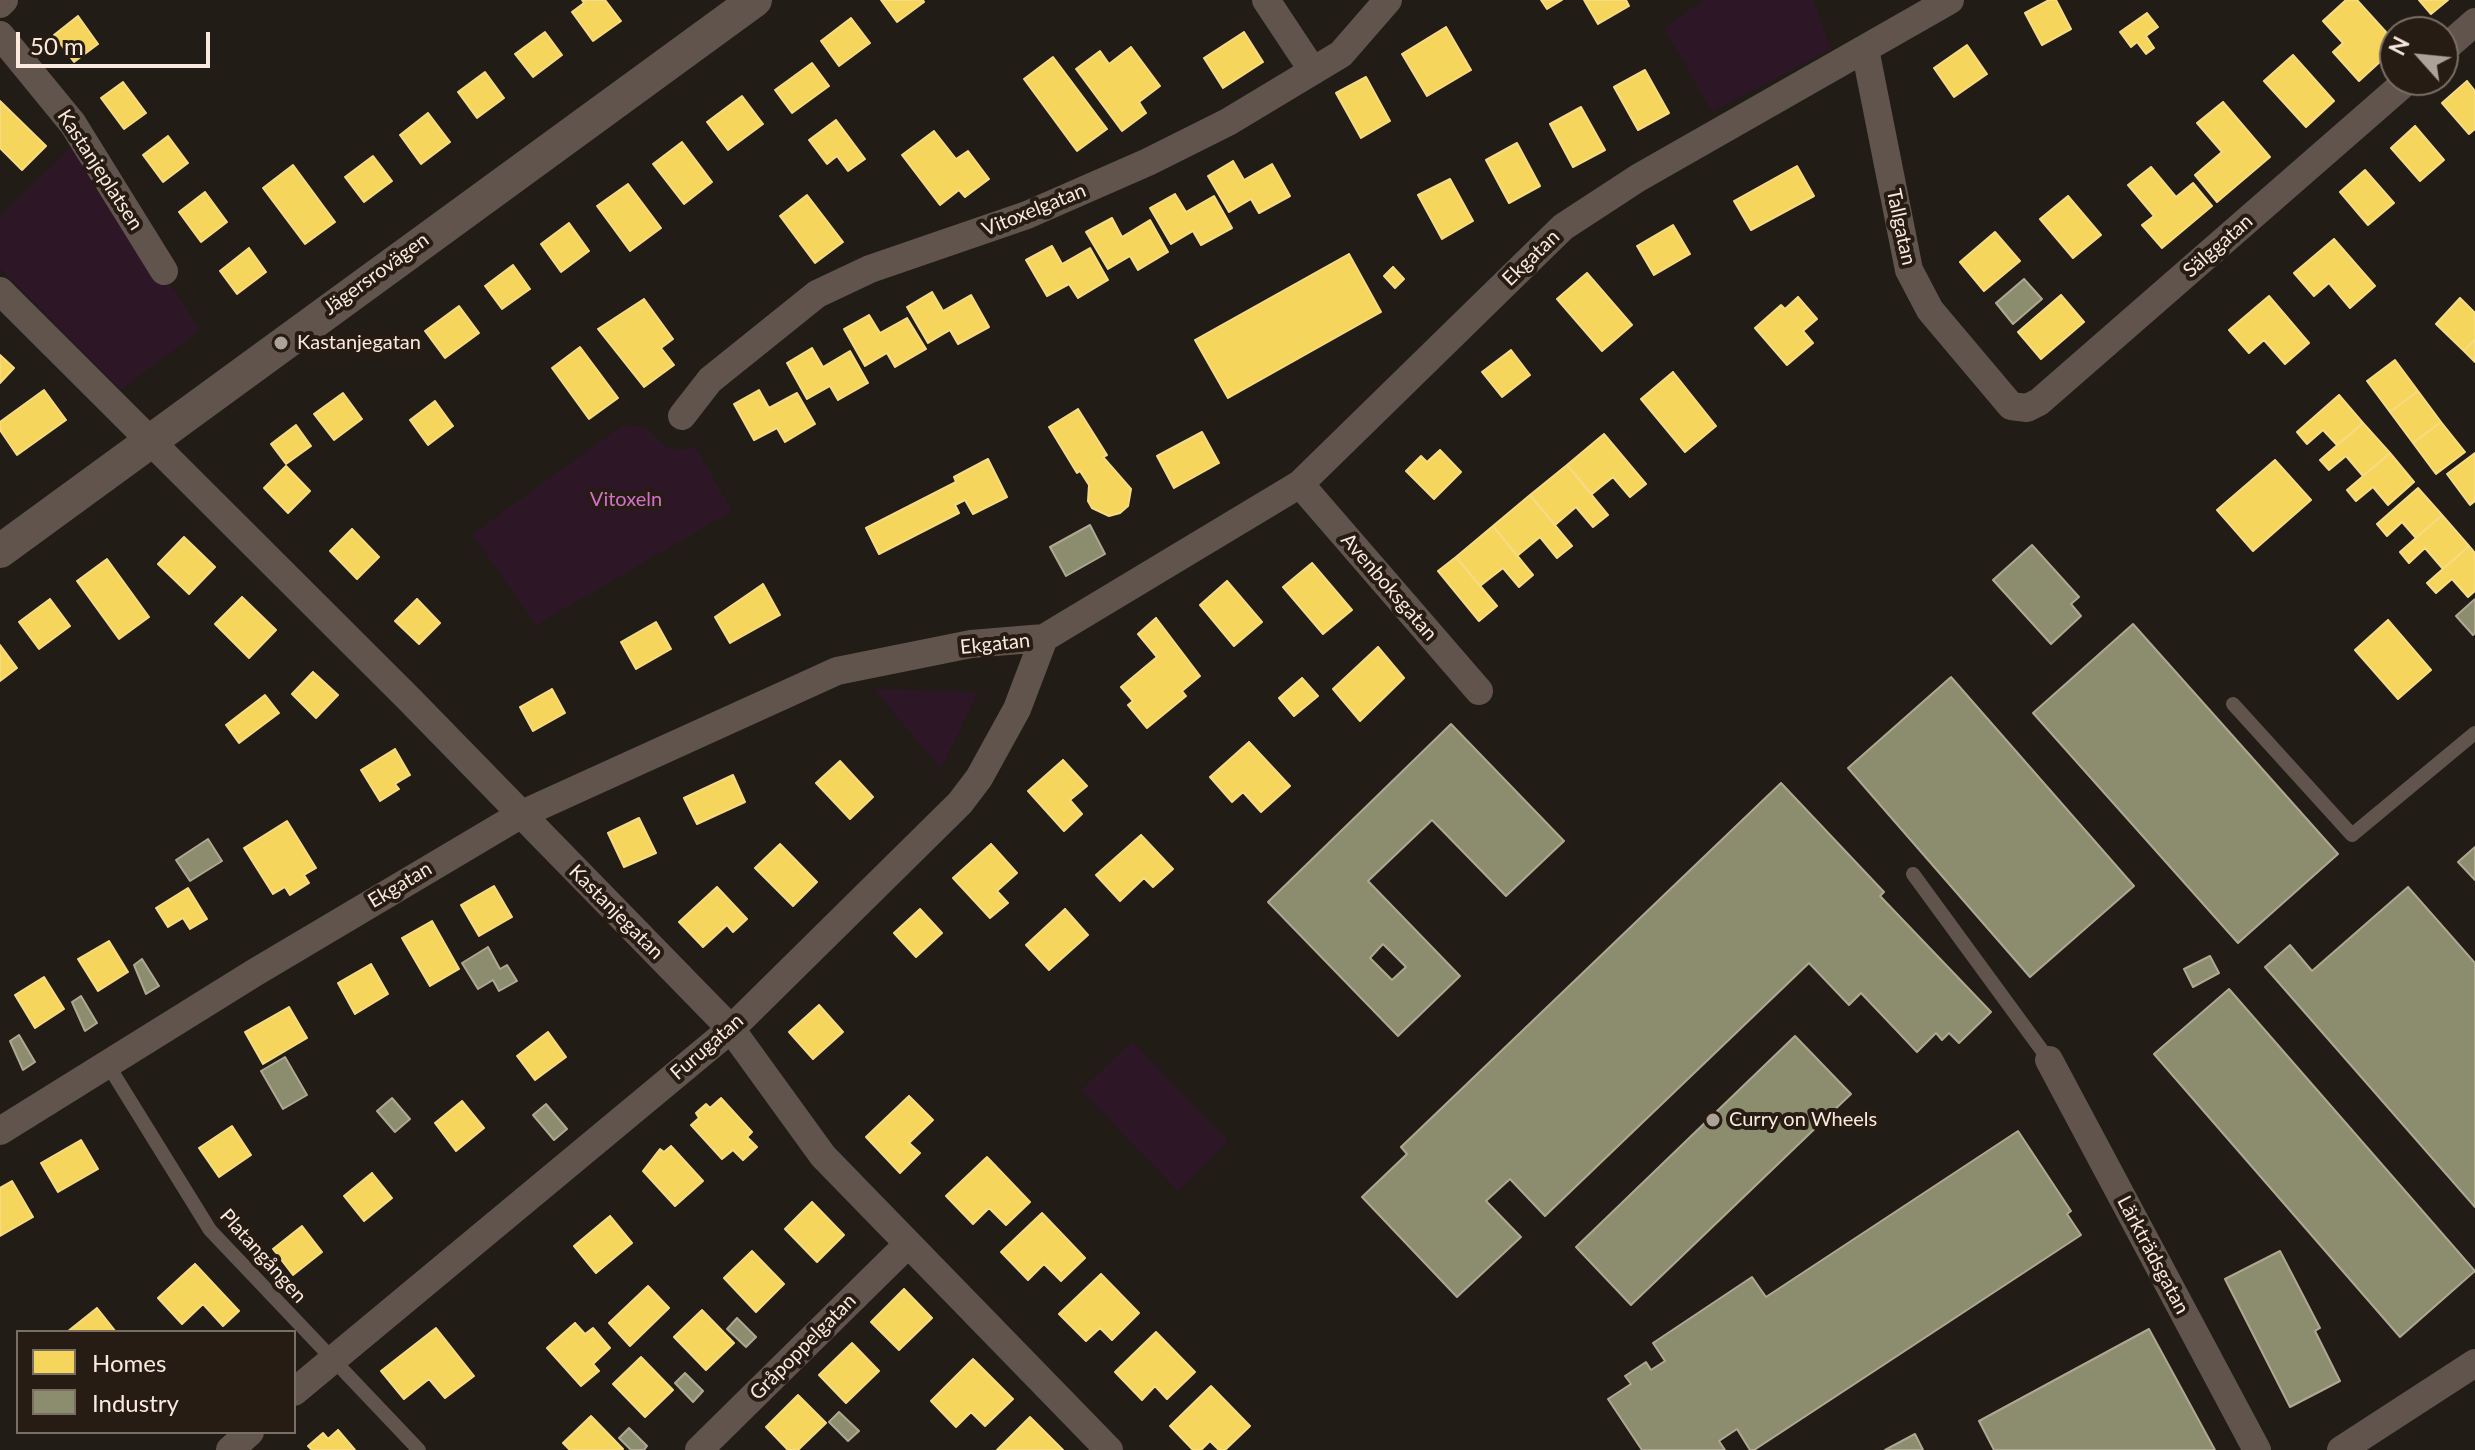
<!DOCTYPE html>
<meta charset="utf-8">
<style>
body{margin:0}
#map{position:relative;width:2475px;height:1450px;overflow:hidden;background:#221c17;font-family:Lato,sans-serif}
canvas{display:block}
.legend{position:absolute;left:16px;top:1330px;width:280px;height:104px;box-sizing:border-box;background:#261c13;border:2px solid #7b6e63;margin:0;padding:10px 14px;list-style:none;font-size:24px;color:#fae9dc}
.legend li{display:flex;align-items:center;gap:16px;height:40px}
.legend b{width:40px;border:2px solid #7b6e63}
.north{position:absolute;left:2379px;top:16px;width:80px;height:80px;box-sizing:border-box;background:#261c13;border:2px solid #7b6e63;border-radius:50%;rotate:297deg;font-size:22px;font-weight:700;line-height:32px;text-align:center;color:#fae9dc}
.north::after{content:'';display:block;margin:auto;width:28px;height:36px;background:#aea197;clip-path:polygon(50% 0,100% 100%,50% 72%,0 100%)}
.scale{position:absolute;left:16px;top:32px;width:194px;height:36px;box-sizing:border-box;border:4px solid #fae9dc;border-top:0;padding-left:10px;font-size:24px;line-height:28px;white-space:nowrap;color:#fae9dc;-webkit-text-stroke:6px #261c13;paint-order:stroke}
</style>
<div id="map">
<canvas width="2475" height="1450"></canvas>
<ul class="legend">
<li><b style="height:22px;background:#f6d55c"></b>Homes</li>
<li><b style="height:22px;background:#8c8c6e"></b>Industry</li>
</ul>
<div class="north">N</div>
<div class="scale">50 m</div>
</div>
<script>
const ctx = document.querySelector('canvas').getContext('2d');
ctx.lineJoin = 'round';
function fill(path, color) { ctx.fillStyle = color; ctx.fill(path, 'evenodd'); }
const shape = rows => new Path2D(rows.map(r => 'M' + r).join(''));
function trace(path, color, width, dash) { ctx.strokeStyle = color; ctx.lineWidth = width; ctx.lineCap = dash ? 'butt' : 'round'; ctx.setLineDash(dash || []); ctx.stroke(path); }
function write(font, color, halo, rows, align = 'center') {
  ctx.font = font + ' Lato,sans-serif'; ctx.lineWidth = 8; ctx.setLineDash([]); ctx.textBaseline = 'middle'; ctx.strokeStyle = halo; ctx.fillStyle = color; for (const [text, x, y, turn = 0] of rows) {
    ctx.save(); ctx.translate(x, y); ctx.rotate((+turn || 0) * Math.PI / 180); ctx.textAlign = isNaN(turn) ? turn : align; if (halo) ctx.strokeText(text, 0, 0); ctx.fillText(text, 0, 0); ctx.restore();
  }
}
fill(shape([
 [1703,0,1813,0,1831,49,1712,112,1664,28],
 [75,143,200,330,121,390,0,268,0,216],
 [625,424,646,428,665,447,682,450,695,447,732,511,536,625,472,534],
 [874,689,978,692,941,769],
 [1132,1041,1228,1141,1178,1191,1081,1090]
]), '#2d1726');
const homes = shape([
 [582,0,605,0,621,21,593,41,572,12,584,3,582,0],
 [881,0,923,0,924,2,897,22,881,0],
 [1541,0,1562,0,1547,9,1541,0],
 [1584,0,1626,0,1629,6,1598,24,1584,0],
 [2049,0,2056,0,2071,29,2042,45,2025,13,2049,0],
 [2346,0,2357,0,2395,42,2395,48,2359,81,2333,52,2343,43,2323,21,2346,0],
 [2419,0,2448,0,2431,14,2419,0],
 [2147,13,2158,27,2146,36,2154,48,2146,54,2137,42,2131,47,2120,32,2147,13],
 [78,16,98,44,74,62,54,35,78,16],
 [851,18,870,43,839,66,821,41,851,18],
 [1446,27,1471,70,1427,96,1402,54,1446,27],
 [545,32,562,55,533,77,515,54,545,32],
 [1244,32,1263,62,1223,88,1204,58,1244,32],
 [1967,45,1987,74,1954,97,1934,68,1967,45],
 [1131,47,1160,86,1139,102,1146,113,1122,131,1076,69,1100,51,1109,64,1131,47],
 [2293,55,2334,101,2306,127,2264,81,2293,55],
 [1053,57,1107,129,1077,151,1024,79,1053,57],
 [812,63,829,86,792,113,775,90,812,63],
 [1645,70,1669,113,1638,130,1614,87,1645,70],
 [485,72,504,98,477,118,458,92,485,72],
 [1366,77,1390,121,1361,138,1336,93,1366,77],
 [2467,81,2475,91,2475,129,2469,134,2442,103,2467,81],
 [123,82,146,113,124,129,101,98,123,82],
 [742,96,763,124,728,150,707,122,742,96],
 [0,101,46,146,22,170,0,148,0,101],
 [2223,102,2270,157,2217,202,2195,175,2222,152,2197,123,2223,102],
 [1581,107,1605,150,1573,167,1550,124,1581,107],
 [428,113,450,142,421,164,400,135,428,113],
 [836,120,865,159,848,171,837,156,827,164,809,140,836,120],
 [2415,126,2444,160,2420,181,2391,148,2415,126],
 [934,131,956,159,968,151,989,179,965,197,959,190,940,205,902,155,934,131],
 [168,136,188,163,163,182,143,155,168,136],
 [682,142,712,182,684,204,653,164,682,142],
 [1517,143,1540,186,1509,203,1486,160,1517,143],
 [373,156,392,181,364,202,345,177,373,156],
 [1233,161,1244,180,1272,164,1290,196,1259,213,1251,199,1229,212,1208,176,1233,161],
 [293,165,335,222,305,244,263,188,293,165],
 [1797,166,1814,196,1751,230,1734,201,1797,166],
 [2151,167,2176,197,2193,183,2212,206,2162,248,2142,225,2154,216,2128,185,2151,167],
 [2365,170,2394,203,2368,225,2340,192,2365,170],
 [1450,179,1473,221,1442,239,1418,195,1450,179],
 [628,184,661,228,630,251,597,206,628,184],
 [205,192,227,222,201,242,179,212,205,192],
 [1175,194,1186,212,1214,196,1232,228,1201,245,1193,231,1171,244,1150,208,1175,194],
 [807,195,843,242,815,263,780,216,807,195],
 [2068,196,2101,235,2073,258,2040,219,2068,196],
 [1112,218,1122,237,1150,220,1168,252,1138,270,1130,256,1108,269,1086,232,1112,218],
 [569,223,589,251,561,272,541,244,569,223],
 [1673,225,1690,254,1654,275,1637,246,1673,225],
 [1995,232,2020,261,1984,291,1960,262,1995,232],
 [2334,239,2375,286,2350,308,2329,283,2314,296,2294,273,2334,239],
 [1052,246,1062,264,1090,248,1108,280,1078,298,1069,284,1047,296,1026,260,1052,246],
 [249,248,266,272,237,294,220,271,249,248],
 [1349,254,1381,312,1228,398,1195,340,1349,254],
 [513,265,530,289,502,309,485,286,513,265],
 [1393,267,1404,279,1395,288,1384,276,1393,267],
 [1587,273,1632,325,1602,351,1557,299,1587,273],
 [932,292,943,311,971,295,989,327,958,344,950,330,928,343,907,307,932,292],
 [2061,295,2084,322,2041,359,2018,332,2061,295],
 [2269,296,2309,343,2285,364,2264,340,2249,353,2229,330,2269,296],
 [1798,297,1817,319,1803,331,1813,343,1787,365,1755,328,1781,305,1785,309,1798,297],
 [2460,298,2475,313,2475,339,2464,351,2436,324,2460,298],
 [644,299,673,339,661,348,674,365,644,387,598,329,644,299],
 [459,306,479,333,445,358,425,331,459,306],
 [869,315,880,333,907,318,926,349,895,367,887,353,865,366,844,329,869,315],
 [2475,339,2475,362,2464,351,2475,339],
 [580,347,618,398,589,419,552,368,580,347],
 [812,348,823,367,850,351,868,383,838,400,830,386,807,399,787,363,812,348],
 [1511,350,1530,375,1502,397,1482,372,1511,350],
 [0,355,14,368,0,383,0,355],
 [2395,360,2418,391,2390,412,2367,381,2395,360],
 [1673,372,1716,426,1685,452,1641,399,1673,372],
 [44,390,66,420,17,455,0,430,0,422,44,390],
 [759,390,769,408,797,393,815,424,785,442,777,428,754,440,734,404,759,390],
 [2418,391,2441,422,2413,443,2390,412,2418,391],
 [343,393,362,419,334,440,314,414,343,393],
 [2339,395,2363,423,2337,445,2323,430,2307,444,2297,432,2339,395],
 [435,401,453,426,428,445,410,420,435,401],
 [1078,409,1107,455,1103,457,1131,489,1128,506,1120,513,1109,516,1092,508,1088,501,1089,485,1080,471,1077,473,1049,427,1078,409],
 [2441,422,2465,452,2436,474,2413,443,2441,422],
 [2363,423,2390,453,2363,476,2346,456,2329,470,2320,460,2363,423],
 [296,425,311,446,286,464,271,444,296,425],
 [1202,432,1219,463,1174,488,1157,456,1202,432],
 [1604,434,1646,484,1630,497,1613,477,1592,494,1567,465,1604,434],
 [1440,450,1461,472,1434,499,1406,471,1421,456,1427,462,1440,450],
 [2390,453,2414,482,2388,505,2373,487,2356,501,2347,490,2390,453],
 [2475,453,2475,501,2470,505,2447,474,2475,453],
 [988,459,1007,497,973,514,965,500,955,505,959,513,879,554,866,528,956,482,954,477,988,459],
 [2275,460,2311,500,2253,551,2217,510,2275,460],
 [1567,465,1608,515,1593,527,1576,507,1555,525,1530,495,1567,465],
 [286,466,310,491,288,513,264,488,286,466],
 [2418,488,2442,515,2416,538,2402,522,2387,536,2377,524,2418,488],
 [1530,495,1572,546,1557,558,1540,537,1517,556,1493,526,1530,495],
 [2442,515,2469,546,2443,569,2425,548,2409,563,2400,552,2442,515],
 [1493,526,1533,575,1519,587,1503,568,1480,586,1456,557,1493,526],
 [352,529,379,557,357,579,330,551,352,529],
 [184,537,215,567,189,594,158,564,184,537],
 [2469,546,2475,553,2475,591,2468,597,2452,579,2436,593,2427,583,2469,546],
 [1456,557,1497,606,1479,621,1438,571,1456,557],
 [107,559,149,617,119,639,77,581,107,559],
 [1312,563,1352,610,1323,634,1283,587,1312,563],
 [1227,581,1262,622,1234,646,1200,605,1227,581],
 [763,584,780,615,730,643,715,617,763,584],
 [242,597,276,630,249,658,215,624,242,597],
 [50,599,70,626,39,649,19,622,50,599],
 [417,599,440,623,419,644,395,621,417,599],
 [1156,618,1200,676,1182,691,1186,696,1147,728,1128,705,1133,701,1121,687,1157,657,1138,634,1156,618],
 [2388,620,2431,670,2398,699,2355,650,2388,620],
 [656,622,671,649,636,669,621,642,656,622],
 [0,645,17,668,0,681,0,645],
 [1378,647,1404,678,1360,721,1333,689,1378,647],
 [313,672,338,695,316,718,292,694,313,672],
 [1302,678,1318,696,1294,716,1279,698,1302,678],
 [552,689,565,713,533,731,520,707,552,689],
 [265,695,279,713,239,743,226,725,265,695],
 [1249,742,1290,786,1261,812,1243,792,1232,802,1210,777,1249,742],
 [395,749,410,775,395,784,399,789,380,801,361,770,395,749],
 [1063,760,1087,786,1070,800,1082,814,1064,831,1028,791,1063,760],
 [840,761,873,797,850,819,816,783,840,761],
 [733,775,745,802,697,824,684,798,733,775],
 [639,818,656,853,624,867,608,833,639,818],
 [287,821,316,868,304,875,309,883,290,895,285,887,273,894,244,848,287,821],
 [1141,835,1173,869,1153,887,1144,878,1120,901,1096,875,1141,835],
 [780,844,817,882,793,906,755,868,780,844],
 [991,844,1017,873,997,891,1008,903,990,918,953,878,991,844],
 [494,886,512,917,479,936,461,905,494,886],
 [717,887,747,919,733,932,727,925,703,947,679,922,717,887],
 [188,888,207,919,190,929,183,918,168,927,156,908,188,888],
 [920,909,942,933,916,957,894,933,920,909],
 [1065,909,1088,935,1049,970,1026,945,1065,909],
 [432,921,459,969,430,986,402,938,432,921],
 [109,941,128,972,98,991,78,959,109,941],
 [371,964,388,994,355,1014,338,983,371,964],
 [44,977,64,1009,35,1028,15,995,44,977],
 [819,1005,843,1032,813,1059,789,1032,819,1005],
 [289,1007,307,1038,263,1064,245,1032,289,1007],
 [548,1032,566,1057,535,1080,517,1056,548,1032],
 [909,1096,933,1120,909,1143,920,1153,900,1173,866,1137,909,1096],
 [721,1098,752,1132,747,1137,757,1147,743,1160,733,1150,722,1159,691,1125,699,1118,696,1113,706,1104,710,1108,721,1098],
 [462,1101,484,1128,456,1151,435,1123,462,1101],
 [232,1126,251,1155,219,1177,199,1148,232,1126],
 [81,1140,98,1169,58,1192,41,1163,81,1140],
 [671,1146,703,1181,675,1206,643,1171,660,1149,664,1152,671,1146],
 [987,1157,1030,1202,1006,1225,989,1208,973,1224,946,1196,987,1157],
 [372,1173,392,1198,364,1221,344,1196,372,1173],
 [12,1181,33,1217,0,1236,0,1188,12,1181],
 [812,1202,844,1235,817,1262,785,1229,812,1202],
 [1042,1213,1085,1258,1061,1281,1044,1264,1028,1280,1001,1252,1042,1213],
 [610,1216,632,1243,596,1273,574,1246,610,1216],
 [302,1226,322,1252,293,1275,273,1249,302,1226],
 [752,1251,784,1284,756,1312,724,1278,752,1251],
 [195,1264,239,1311,223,1326,203,1304,182,1324,158,1298,195,1264],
 [1101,1274,1139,1313,1112,1340,1100,1328,1086,1341,1059,1314,1101,1274],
 [648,1286,669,1308,630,1346,609,1323,648,1286],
 [904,1289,932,1318,899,1350,871,1322,904,1289],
 [97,1308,116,1332,67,1332,97,1308],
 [702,1310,734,1343,706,1370,674,1337,702,1310],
 [575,1323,585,1334,593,1328,610,1348,593,1364,599,1371,581,1386,547,1348,575,1323],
 [436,1328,474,1376,445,1398,429,1379,404,1399,381,1371,436,1328],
 [1156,1332,1195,1372,1167,1399,1155,1386,1142,1400,1115,1372,1156,1332],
 [852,1343,879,1371,846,1403,819,1375,852,1343],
 [641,1357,673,1390,645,1417,613,1384,641,1357],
 [973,1359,1013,1399,985,1426,971,1412,956,1427,931,1401,973,1359],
 [1211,1386,1250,1426,1225,1450,1219,1450,1210,1441,1201,1450,1193,1450,1170,1426,1211,1386],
 [798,1395,826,1423,798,1450,788,1450,766,1427,798,1395],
 [591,1416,623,1449,622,1450,570,1450,563,1443,591,1416],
 [1030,1417,1063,1450,997,1450,1030,1417],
 [338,1430,355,1450,312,1450,308,1446,323,1433,328,1439,338,1430]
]);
fill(homes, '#f6d55c');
trace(homes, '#f7db82', 2);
const industry = shape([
 [2024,279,2042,299,2013,324,1996,303,2024,279],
 [1090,525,1105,554,1066,576,1050,547,1090,525],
 [2032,545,2079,597,2071,604,2081,616,2051,644,1993,580,2032,545],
 [2475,599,2475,633,2473,635,2456,616,2475,599],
 [2133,624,2338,854,2238,943,2033,713,2133,624],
 [1951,677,2134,886,2030,977,1848,768,1951,677],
 [1451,724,1564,841,1506,896,1432,820,1368,881,1460,976,1398,1036,1268,902,1451,724],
 [1383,944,1406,967,1392,980,1370,958,1383,944],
 [1781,783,1884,892,1880,896,1991,1012,1959,1043,1949,1033,1942,1040,1936,1033,1917,1052,1861,993,1849,1005,1809,963,1545,1216,1510,1179,1486,1201,1521,1237,1457,1297,1362,1197,1407,1154,1401,1147,1781,783],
 [208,839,222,861,190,881,176,860,208,839],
 [2475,847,2475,880,2458,862,2475,847],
 [2408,887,2475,963,2475,1207,2265,967,2290,945,2312,971,2408,887],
 [488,947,500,969,507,965,517,981,499,991,493,980,478,989,462,963,488,947],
 [2210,956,2219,973,2193,987,2184,969,2210,956],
 [142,959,159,986,146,994,134,965,142,959],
 [2229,989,2475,1271,2400,1337,2154,1054,2229,989],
 [81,996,97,1023,85,1031,72,1002,81,996],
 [19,1035,35,1062,23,1070,10,1041,19,1035],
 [1795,1036,1851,1094,1631,1305,1576,1247,1795,1036],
 [285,1057,307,1095,283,1109,261,1071,285,1057],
 [392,1098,410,1119,395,1132,377,1111,392,1098],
 [546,1104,567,1129,554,1140,533,1115,546,1104],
 [2018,1131,2071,1211,2067,1214,2081,1235,1754,1450,1750,1450,1737,1429,1719,1441,1725,1450,1642,1450,1608,1399,1631,1384,1625,1376,1646,1362,1651,1370,1665,1361,1653,1343,1752,1277,1766,1297,2018,1131],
 [2280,1251,2320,1328,2315,1331,2340,1381,2290,1407,2225,1279,2280,1251],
 [737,1318,756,1337,746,1347,727,1329,737,1318],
 [2149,1329,2215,1450,1994,1450,1979,1421,2149,1329],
 [685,1373,703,1391,693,1402,675,1383,685,1373],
 [839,1412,859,1431,848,1441,829,1422,839,1412],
 [629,1428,647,1446,644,1450,631,1450,619,1438,629,1428],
 [1915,1434,1923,1450,1885,1450,1915,1434]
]);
fill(industry, '#8c8c6e');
trace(industry, '#ada88f', 2);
trace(shape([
 [2233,704,2352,835,2475,733],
 [1913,874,2049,1060],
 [108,1065,210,1230,419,1450]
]), '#61544d', 14);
trace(shape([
 [1266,0,1313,71],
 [0,4,4,0],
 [0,35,73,124,164,271],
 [1865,49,1909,270,1930,310,2011,406,2027,408,2039,402,2408,80],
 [2443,50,2475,22],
 [0,291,410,700,731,1029,823,1156,1109,1450],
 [682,416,710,380,817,294,870,269,1027,215,1148,162,1228,122,1341,54,1388,0],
 [1300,484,1479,691],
 [2049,1060,2257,1450],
 [0,1131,254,973,520,815,837,671,971,644,1044,638,1300,484,1563,227,1638,178,1950,0],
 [294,1392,731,1029,960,803,979,778,1017,709,1044,638],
 [230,1450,250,1432],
 [699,1450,907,1245],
 [2341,1450,2475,1363]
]), '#61544d', 28);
trace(shape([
 [0,551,755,0]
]), '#61544d', 34);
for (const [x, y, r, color] of [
 [281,343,8,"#aea197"],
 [1713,1120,8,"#aea197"]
]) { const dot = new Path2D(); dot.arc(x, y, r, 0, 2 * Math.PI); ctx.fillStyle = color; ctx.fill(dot); trace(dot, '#261c13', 3); }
write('20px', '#fae9dc', '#261c13', [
 ["Kastanjeplatsen",100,170,57],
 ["Vitoxelgatan",1034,210,-22],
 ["Tallgatan",1901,227,78],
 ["Sälggatan",2218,246,-41],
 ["Ekgatan",1531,258,-44],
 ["Jägersrovägen",376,274,-36],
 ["Avenboksgatan",1389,587,49],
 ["Ekgatan",995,644,-6],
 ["Ekgatan",400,885,-31],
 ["Kastanjegatan",616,912,45],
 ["Furugatan",707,1047,-41],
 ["Lärkträdsgatan",2153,1255,62],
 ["Platangången",263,1256,48],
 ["Gråpoppelgatan",803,1347,-45]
]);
write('20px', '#fae9dc', '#261c13', [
 ["Kastanjegatan",297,343],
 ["Curry on Wheels",1729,1120]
], 'left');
write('20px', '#d270cc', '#261c13', [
 ["Vitoxeln",626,500]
]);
</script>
